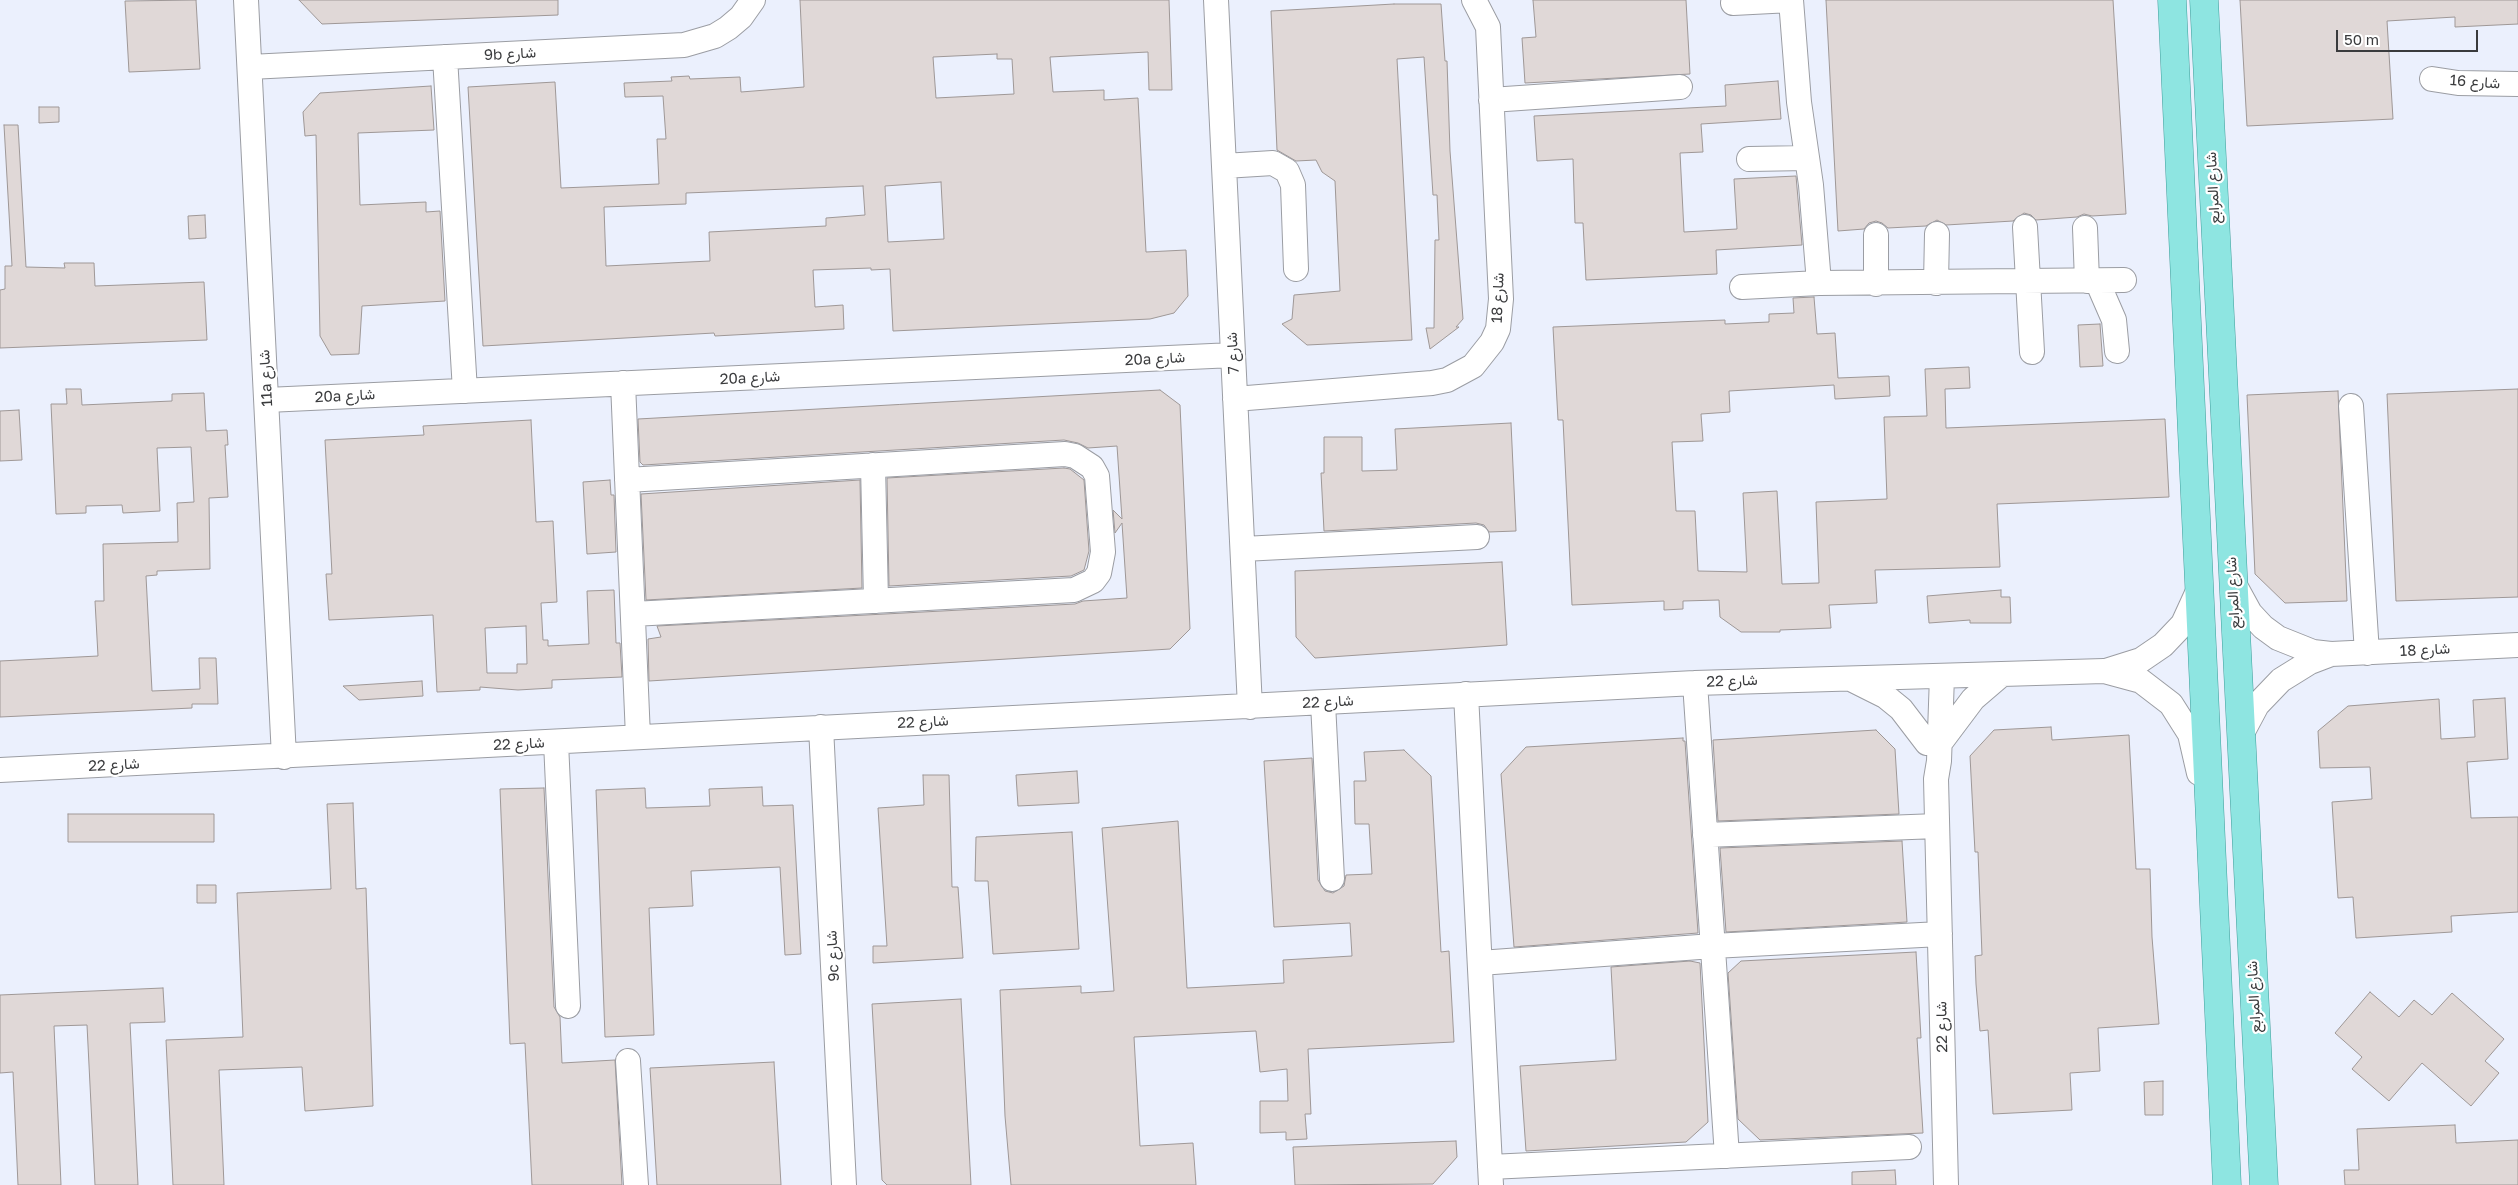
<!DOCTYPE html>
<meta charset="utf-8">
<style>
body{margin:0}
#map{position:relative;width:2518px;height:1185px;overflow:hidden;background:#f9fafe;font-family:"Golos Text",sans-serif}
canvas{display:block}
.scale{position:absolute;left:2336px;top:30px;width:142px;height:22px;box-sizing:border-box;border:2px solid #3a3b3d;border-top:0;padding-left:6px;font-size:15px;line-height:18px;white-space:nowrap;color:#3a3b3d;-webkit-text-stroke:4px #fff;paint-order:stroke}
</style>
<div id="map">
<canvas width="2518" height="1185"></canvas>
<div class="scale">50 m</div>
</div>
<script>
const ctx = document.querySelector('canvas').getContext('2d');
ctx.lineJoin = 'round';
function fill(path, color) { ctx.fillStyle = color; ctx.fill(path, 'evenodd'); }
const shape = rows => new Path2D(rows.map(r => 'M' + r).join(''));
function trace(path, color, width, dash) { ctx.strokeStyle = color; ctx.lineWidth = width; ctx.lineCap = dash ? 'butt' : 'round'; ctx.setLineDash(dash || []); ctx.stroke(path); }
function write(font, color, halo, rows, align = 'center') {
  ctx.font = font + ' "Golos Text",Vazirmatn,sans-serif'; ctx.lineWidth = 4.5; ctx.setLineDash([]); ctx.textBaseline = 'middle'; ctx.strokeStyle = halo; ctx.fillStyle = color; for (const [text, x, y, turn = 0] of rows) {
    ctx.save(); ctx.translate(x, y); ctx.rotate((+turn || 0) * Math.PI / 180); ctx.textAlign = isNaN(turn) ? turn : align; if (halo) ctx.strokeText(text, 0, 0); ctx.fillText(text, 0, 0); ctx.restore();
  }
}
fill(shape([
 [0,0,2518,0,2518,1185,0,1185]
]), '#ebf0fd');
const building = shape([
 [196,0,200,69,129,72,125,1,196,0],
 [299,0,558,0,558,15,322,24,299,0],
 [800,0,1169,0,1172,90,1149,90,1148,52,1050,57,1053,92,1104,90,1104,100,1138,98,1146,252,1186,250,1188,296,1174,313,1150,319,893,331,890,269,871,270,871,268,813,270,815,307,843,305,844,329,715,336,714,333,483,346,468,87,555,82,561,188,659,184,657,139,666,139,663,96,625,97,624,83,672,81,671,77,689,76,690,79,740,77,741,92,804,87,800,0],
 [997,54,997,59,1012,59,1014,94,936,98,933,57,997,54],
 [941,182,944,239,888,242,885,186,941,182],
 [863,186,865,215,826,218,826,226,709,232,710,261,606,266,604,207,686,204,686,193,863,186],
 [1533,0,1686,0,1690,74,1525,83,1522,38,1536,37,1533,0],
 [1826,0,2113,0,2126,214,2092,216,2084,214,2077,217,2036,220,2031,215,2024,213,2013,221,1946,225,1937,220,1926,226,1888,228,1882,223,1876,221,1869,223,1864,229,1838,231,1826,0],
 [2240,0,2518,0,2518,24,2455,27,2455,17,2387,21,2393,119,2247,126,2240,0],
 [1394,4,1441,4,1445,61,1447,61,1450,151,1463,319,1456,327,1459,327,1430,349,1426,328,1434,328,1435,240,1439,240,1437,195,1433,195,1424,57,1397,59,1412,340,1307,345,1282,324,1292,319,1294,295,1340,291,1335,181,1322,172,1316,160,1296,161,1277,150,1271,11,1394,4],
 [1778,81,1781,119,1701,124,1703,152,1680,153,1684,232,1737,229,1734,179,1796,176,1802,245,1716,250,1717,274,1586,280,1583,223,1575,223,1573,159,1537,161,1534,116,1726,106,1725,85,1778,81],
 [431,86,434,130,358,133,360,205,426,202,426,212,440,211,445,301,362,306,359,354,331,355,320,336,316,135,305,136,303,112,320,93,431,86],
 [39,107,59,107,59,122,39,123,39,107],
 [4,125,18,125,26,267,65,268,64,263,94,263,95,286,204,282,207,340,0,348,0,290,5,289,5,266,12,266,4,125],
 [205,215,206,238,189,239,188,216,205,215],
 [1814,297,1817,334,1835,333,1838,378,1889,376,1890,396,1835,399,1834,385,1729,391,1730,412,1701,414,1703,441,1672,442,1676,511,1695,511,1698,571,1747,572,1743,493,1777,491,1782,584,1819,583,1816,502,1887,499,1884,417,1927,416,1925,369,1969,367,1970,388,1945,389,1946,428,2165,419,2169,497,1997,504,2000,567,1875,570,1877,603,1829,605,1831,628,1780,630,1780,632,1741,632,1720,617,1719,600,1683,601,1683,609,1664,610,1664,601,1572,605,1563,420,1558,420,1553,327,1725,320,1725,324,1769,322,1769,314,1794,313,1793,298,1814,297],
 [2100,324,2103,366,2080,367,2078,325,2100,324],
 [66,389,81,389,82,405,172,401,172,394,204,393,206,431,227,430,228,445,225,445,228,497,209,498,210,569,157,571,157,575,146,576,152,691,200,689,199,658,216,658,218,704,192,704,192,708,0,717,0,661,98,656,95,601,104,601,103,544,178,542,177,503,194,502,191,447,157,448,160,511,123,513,122,505,86,506,86,513,56,514,51,404,67,404,66,389],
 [2518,389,2518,597,2396,601,2387,394,2518,389],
 [1160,390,1180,405,1190,629,1170,649,649,681,648,639,661,637,657,626,1075,604,1083,601,1127,598,1122,523,1115,533,1113,510,1122,519,1117,446,1088,448,1078,443,1064,440,643,465,640,462,638,419,1160,390],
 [2338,391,2347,601,2285,603,2255,574,2247,395,2338,391],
 [19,410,22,460,0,461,0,411,19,410],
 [531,420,536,522,553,521,557,602,541,603,543,640,548,640,548,646,589,644,587,591,614,590,616,643,620,643,622,677,552,680,552,688,518,690,480,687,480,690,437,692,433,615,329,620,326,574,332,574,325,440,424,435,423,426,531,420],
 [526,626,527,664,517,664,517,673,487,673,485,628,526,626],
 [1511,423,1516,531,1489,532,1484,525,1476,523,1324,531,1321,473,1324,473,1324,437,1362,437,1362,471,1397,470,1395,429,1511,423],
 [1064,468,1070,469,1084,480,1089,551,1084,570,1071,576,889,586,887,478,1064,468],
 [610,480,611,495,614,495,616,552,587,554,583,482,610,480],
 [860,480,862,588,646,600,641,494,860,480],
 [1502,562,1507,645,1315,658,1296,637,1295,571,1502,562],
 [2001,590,2001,597,2010,597,2011,623,1970,623,1970,620,1929,623,1927,596,2001,590],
 [422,681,423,696,359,700,343,686,422,681],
 [2505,698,2508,759,2467,762,2471,818,2518,817,2518,912,2451,916,2452,932,2356,938,2353,897,2338,898,2332,802,2372,799,2370,767,2320,768,2318,731,2348,706,2439,699,2441,739,2475,737,2473,700,2505,698],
 [2051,727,2052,740,2129,735,2136,869,2150,869,2152,937,2159,1024,2098,1028,2100,1071,2070,1073,2072,1110,1993,1114,1988,1030,1980,1031,1976,984,1975,956,1982,955,1978,852,1975,852,1970,756,1994,730,2051,727],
 [1876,730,1895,749,1899,814,1718,821,1713,740,1876,730],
 [1683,738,1683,741,1685,741,1698,933,1514,947,1501,774,1526,747,1683,738],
 [1404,750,1431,776,1441,952,1449,951,1454,1042,1308,1049,1311,1114,1305,1114,1307,1139,1286,1140,1286,1132,1260,1133,1260,1101,1288,1101,1287,1069,1260,1072,1256,1031,1134,1037,1140,1146,1193,1143,1196,1185,1011,1185,1005,1116,1000,990,1081,986,1081,993,1114,991,1102,828,1178,821,1187,988,1284,983,1283,960,1352,956,1350,923,1274,927,1264,761,1312,758,1318,880,1325,891,1333,893,1344,886,1346,875,1372,874,1369,824,1355,824,1354,781,1366,781,1364,752,1404,750],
 [1077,771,1079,803,1018,806,1016,775,1077,771],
 [923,775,949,775,952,887,958,887,963,958,873,963,873,946,887,946,878,808,924,805,923,775],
 [762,787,763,806,793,805,801,954,785,955,780,867,691,871,693,906,649,908,654,1035,605,1037,596,790,645,788,646,808,710,806,709,789,762,787],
 [544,788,554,1007,560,1017,562,1063,615,1060,622,1185,532,1185,525,1043,510,1044,500,789,544,788],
 [353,803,356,889,366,888,373,1106,305,1111,302,1067,219,1070,224,1185,173,1185,166,1040,243,1037,237,893,331,889,327,804,353,803],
 [68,814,214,814,214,842,68,842,68,814],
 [1072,832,1079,949,993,954,988,881,975,881,976,837,1072,832],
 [1902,841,1907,922,1726,932,1720,848,1902,841],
 [197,885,216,885,216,903,197,903,197,885],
 [1916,952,1921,1038,1917,1038,1923,1133,1760,1140,1738,1119,1728,973,1741,961,1916,952],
 [1690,961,1700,963,1708,1122,1686,1142,1526,1151,1520,1066,1616,1060,1611,967,1690,961],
 [163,988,165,1022,130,1023,138,1185,95,1185,87,1025,54,1026,61,1185,18,1185,13,1072,0,1073,0,995,163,988],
 [2370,992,2399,1017,2414,1000,2432,1015,2452,993,2504,1039,2485,1061,2499,1073,2471,1106,2422,1063,2389,1101,2352,1069,2362,1057,2335,1033,2370,992],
 [961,999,971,1185,887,1185,882,1180,872,1004,961,999],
 [774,1062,781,1185,657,1185,650,1068,774,1062],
 [2163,1081,2163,1115,2145,1115,2144,1082,2163,1081],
 [2455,1125,2456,1143,2518,1140,2518,1185,2345,1185,2344,1170,2359,1170,2357,1129,2455,1125],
 [1456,1141,1457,1157,1433,1184,1295,1185,1293,1147,1456,1141],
 [1895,1170,1896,1185,1852,1185,1852,1172,1895,1170]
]);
fill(building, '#e0d8d7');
trace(building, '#9f9897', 1);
const minor = shape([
 [246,0,284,757],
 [1216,0,1250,707],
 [1791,0,1799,102,1811,185,1819,283],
 [1733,3,1791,0],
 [445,57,465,391],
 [250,67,684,45,715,36,728,28,741,17,753,0],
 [2432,79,2458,83,2518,84],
 [1491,100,1680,87],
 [1749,159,1807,158],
 [1224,166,1273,163,1287,171,1293,185,1296,269],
 [2025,227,2032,352],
 [2085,228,2087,281],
 [2097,281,2114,320,2117,351],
 [1936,283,1937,234],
 [1876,284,1876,235],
 [1742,287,1819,283,2124,280],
 [623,383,638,737],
 [1235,399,1432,383,1447,380,1473,366,1492,342,1498,329,1501,299,1488,27,1474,0],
 [267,400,1233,355],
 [2351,406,2367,653],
 [873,465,876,601],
 [627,480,1065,454,1075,456,1092,467,1097,476,1103,552,1099,573,1093,581,1074,590,633,614],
 [1243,549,1477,537],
 [2233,582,2250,613,2263,627,2278,638,2313,652,2331,654,2518,645],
 [2106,671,2141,660,2163,645,2183,624,2199,589],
 [1942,676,1939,761,1936,779,1946,1185],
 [1851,679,1885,696,1901,709,1927,743],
 [1695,683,1727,1156],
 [1466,694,1491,1185],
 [1323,703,1332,879],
 [821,727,844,1185],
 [2241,735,2257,705,2281,680,2310,662,2331,654],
 [556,742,568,1006],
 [1940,743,1973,699,2001,675],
 [0,770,1695,683,2104,671,2141,681,2171,704,2190,734,2199,773],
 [1705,835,1937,826],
 [1480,963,1713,946,1940,934],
 [628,1061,636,1185],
 [1490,1167,1909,1147]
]);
const major = shape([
 [2172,0,2227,1185],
 [2204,0,2264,1185]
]);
trace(minor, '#9b9da3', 26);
trace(major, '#3f9e9b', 29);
trace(minor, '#fff', 24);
trace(major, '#8ee5e1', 28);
write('15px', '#3a3b3d', '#fff', [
 ["9b شارع",510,54,-3],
 ["شارع 16",2475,82,4],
 ["شارع المرابع",2213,188,-93],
 ["شارع 18",1498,298,-88],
 ["شارع 7",1233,353,-93],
 ["20a شارع",1155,359,-3],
 ["11a شارع",266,378,-93],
 ["20a شارع",750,378,-3],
 ["20a شارع",345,396,-3],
 ["شارع المرابع",2233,593,-93],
 ["شارع 18",2425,650,-3],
 ["شارع 22",1732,681,-2],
 ["شارع 22",1328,702,-3],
 ["شارع 22",923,722,-3],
 ["شارع 22",519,744,-3],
 ["شارع 22",114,765,-3],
 ["9c شارع",833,956,-93],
 ["شارع المرابع",2254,997,-93],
 ["شارع 22",1942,1027,-91]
]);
</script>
